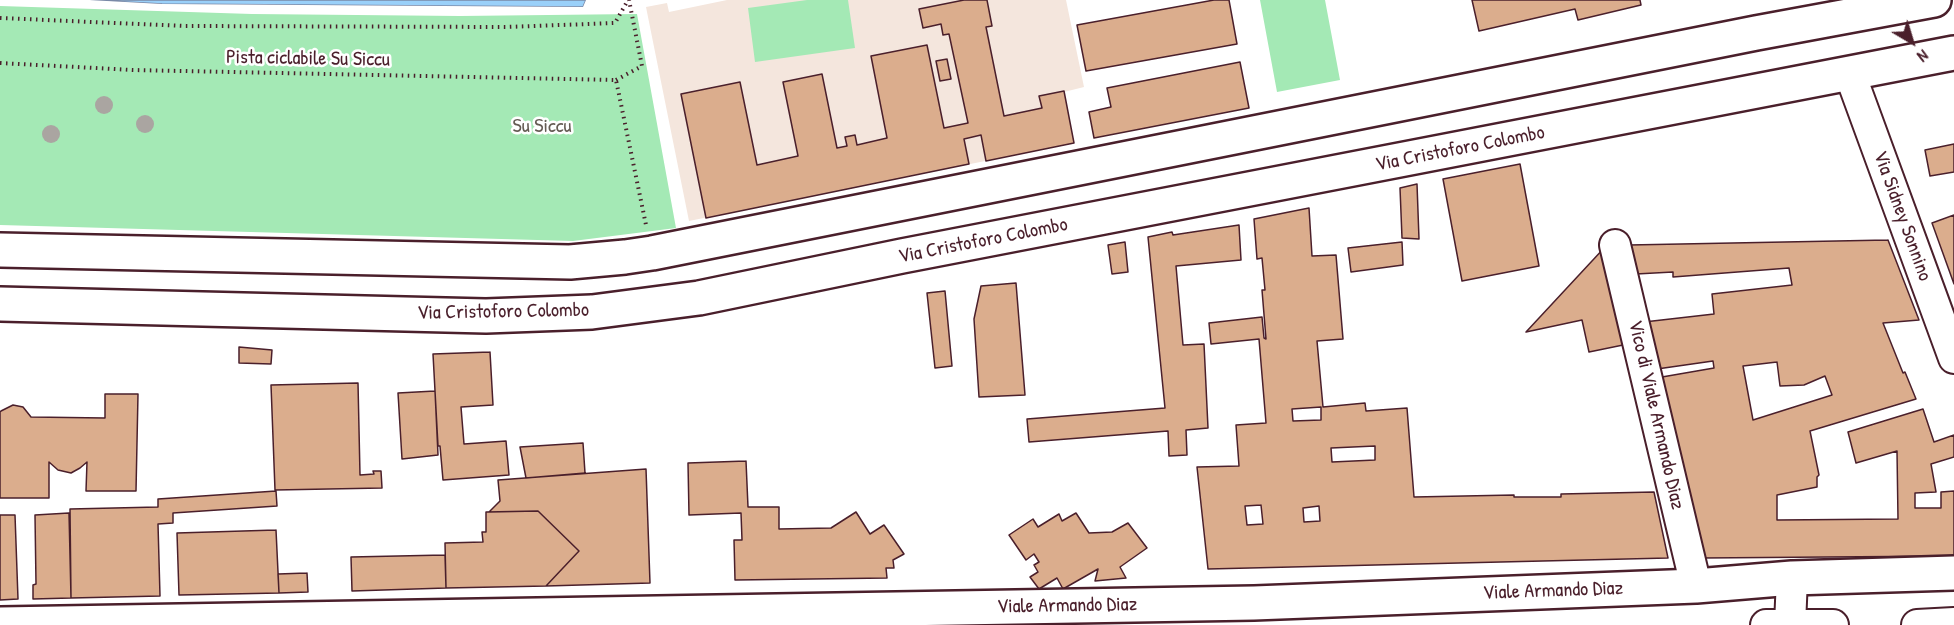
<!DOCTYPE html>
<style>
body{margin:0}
#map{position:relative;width:1954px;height:625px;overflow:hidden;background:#fff;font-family:"Patrick Hand",sans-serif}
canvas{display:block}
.north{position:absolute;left:1882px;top:12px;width:60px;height:60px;-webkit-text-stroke:4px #fff;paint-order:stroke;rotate:142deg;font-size:16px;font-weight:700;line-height:24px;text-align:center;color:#4a1f2b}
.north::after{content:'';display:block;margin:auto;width:21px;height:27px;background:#4a1f2b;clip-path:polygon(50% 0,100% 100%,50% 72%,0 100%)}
</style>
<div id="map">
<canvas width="1954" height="625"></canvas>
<div class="north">N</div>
</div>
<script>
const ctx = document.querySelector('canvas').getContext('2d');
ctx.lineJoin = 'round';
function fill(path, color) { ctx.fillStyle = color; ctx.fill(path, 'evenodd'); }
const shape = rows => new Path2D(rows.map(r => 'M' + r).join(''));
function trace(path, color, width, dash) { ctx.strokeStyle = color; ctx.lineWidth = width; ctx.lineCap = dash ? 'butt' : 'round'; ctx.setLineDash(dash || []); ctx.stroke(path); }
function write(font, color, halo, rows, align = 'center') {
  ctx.font = font + ' "Patrick Hand",sans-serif'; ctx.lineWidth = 5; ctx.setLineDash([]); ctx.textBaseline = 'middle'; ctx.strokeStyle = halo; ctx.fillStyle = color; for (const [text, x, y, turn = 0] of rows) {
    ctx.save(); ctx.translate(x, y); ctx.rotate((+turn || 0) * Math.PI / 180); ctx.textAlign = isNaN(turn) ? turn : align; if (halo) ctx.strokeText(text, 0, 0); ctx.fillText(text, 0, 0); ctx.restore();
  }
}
fill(shape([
 [727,0,1066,0,1084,87,1064,92,1074,143,689,221,646,7,667,3,669,12]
]), '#f4e6dd');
fill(shape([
 [807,0,848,0,855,48,755,62,748,8],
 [1260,0,1325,0,1340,80,1277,92],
 [0,6,252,14,460,16,637,14,676,228,573,241,0,225]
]), '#a4e9b5');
const water = shape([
 [91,0,586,0,583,7,162,4,91,0]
]);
fill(water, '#9ad0f9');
trace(water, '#7a89a7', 1.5);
fill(shape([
 [88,0,162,4,583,7,586,0,589,0,586,8,583,10,162,7,90,3]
]), '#fff');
const building = shape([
 [964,0,987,0,992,26,986,27,1004,116,1042,108,1039,96,1064,91,1074,143,986,161,981,135,964,139,969,164,706,218,681,94,740,82,757,165,798,156,783,82,822,74,837,148,847,146,845,137,855,135,857,145,887,138,871,56,927,45,944,128,968,123,949,34,943,35,941,24,923,28,919,9,964,0],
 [1214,0,1229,0,1237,44,1086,71,1077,25,1214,0],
 [1472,0,1640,0,1641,5,1578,20,1575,9,1479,31,1472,0],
 [947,59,951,79,940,81,936,61,947,59],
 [1240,62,1249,108,1094,138,1089,112,1111,107,1107,88,1240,62],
 [1954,144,1954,172,1930,176,1925,150,1954,144],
 [1520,164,1539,266,1462,281,1443,179,1520,164],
 [1417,184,1419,239,1402,238,1400,188,1417,184],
 [1309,208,1312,256,1336,255,1343,339,1317,341,1323,407,1365,403,1366,411,1407,408,1414,497,1514,495,1514,497,1561,497,1561,494,1654,492,1668,558,1208,569,1197,467,1239,466,1236,425,1266,423,1259,339,1211,344,1209,323,1262,317,1264,338,1266,339,1262,290,1265,290,1262,258,1257,259,1254,219,1309,208],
 [1321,407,1321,420,1293,421,1292,409,1321,407],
 [1375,446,1375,460,1332,462,1331,448,1375,446],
 [1261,505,1263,524,1247,525,1245,506,1261,505],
 [1319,506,1320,521,1304,522,1303,508,1319,506],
 [1954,215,1954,284,1932,223,1954,215],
 [1239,225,1241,260,1176,266,1183,345,1204,344,1208,428,1186,430,1187,455,1169,456,1168,431,1029,442,1027,419,1165,408,1148,237,1172,232,1173,235,1239,225],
 [1888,240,1919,320,1883,323,1903,373,1905,372,1916,399,1810,431,1819,475,1817,477,1817,487,1777,495,1777,520,1898,519,1897,451,1856,463,1848,432,1923,409,1934,442,1954,435,1954,457,1931,464,1936,492,1915,493,1915,508,1941,508,1941,492,1954,491,1954,556,1702,558,1662,377,1714,368,1713,361,1650,370,1644,322,1714,314,1712,294,1792,285,1789,268,1673,277,1673,272,1636,274,1629,245,1888,240],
 [1777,362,1780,386,1804,385,1825,376,1832,395,1753,420,1743,366,1777,362],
 [1125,242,1128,272,1112,274,1108,245,1125,242],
 [1402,242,1403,265,1351,272,1348,248,1402,242],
 [1605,247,1628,344,1589,352,1582,320,1526,332,1605,247],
 [1016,283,1025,395,979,397,974,319,981,286,1016,283],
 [945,291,952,366,935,368,927,293,945,291],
 [239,347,272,350,271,364,239,363,239,347],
 [490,352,493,405,461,407,464,444,506,441,509,475,443,480,440,446,438,446,433,354,490,352],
 [358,383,360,475,374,474,373,471,381,471,382,488,275,490,271,385,358,383],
 [435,391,438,455,402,459,398,393,435,391],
 [105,394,138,394,136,491,86,491,87,462,80,468,71,473,58,470,49,462,49,498,0,498,0,412,1,411,13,405,23,407,31,417,105,418,105,394],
 [583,443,585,473,526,478,520,447,583,443],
 [746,461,748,507,779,507,779,529,831,528,856,512,870,534,884,525,904,554,893,560,894,568,886,568,887,578,735,580,734,540,742,540,741,513,689,515,688,463,746,461],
 [646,469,650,583,546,586,579,551,538,511,489,512,500,501,498,480,646,469],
 [276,491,277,506,173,513,173,523,158,524,160,596,71,598,70,509,158,507,158,499,276,491],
 [538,511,579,551,546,586,446,588,445,543,483,542,482,532,486,532,486,512,538,511],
 [69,513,71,598,33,599,33,585,36,584,35,515,69,513],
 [1076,513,1089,533,1112,532,1128,523,1147,548,1120,567,1126,578,1095,581,1098,569,1063,589,1057,578,1039,589,1030,577,1038,572,1034,565,1039,562,1034,554,1026,560,1009,535,1033,519,1038,527,1059,514,1062,521,1076,513],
 [0,515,15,515,18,599,0,600,0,515],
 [276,530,279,593,179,595,177,533,276,530],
 [445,555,446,588,352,591,351,557,445,555],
 [307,573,308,592,279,593,278,574,307,573]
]);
fill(building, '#dbad8d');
trace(building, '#4a1f2b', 1.5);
const street = shape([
 [1850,74,1954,358],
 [1615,245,1696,586],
 [1766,625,1833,625],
 [1790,625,1792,578],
 [1917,625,1954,623]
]);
const secondary = shape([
 [0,624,1254,603,1696,586,1792,578,1954,573]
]);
const primary = shape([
 [0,250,570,262,625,257,652,253,1756,33,1934,0],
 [0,304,486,316,592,312,699,298,902,256,1954,53]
]);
trace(street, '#4a1f2b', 34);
trace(secondary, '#4a1f2b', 38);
trace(primary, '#4a1f2b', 38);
trace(shape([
 [0,18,185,26,506,27,615,23,628,0],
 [0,63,133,70,616,80,646,225],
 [616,80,642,66,629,0]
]), '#4a1f2b', 4, [1.5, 4.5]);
trace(street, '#fff', 30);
trace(secondary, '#fff', 33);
trace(primary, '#fff', 33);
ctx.fillStyle = '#aaa5a1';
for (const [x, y] of [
 [104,105],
 [145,124],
 [51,134]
]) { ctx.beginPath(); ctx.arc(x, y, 9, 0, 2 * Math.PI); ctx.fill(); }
write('20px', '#4a1f2b', '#fff', [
 ["Pista ciclabile Su Siccu",308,59,1],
 ["Via Cristoforo Colombo",1460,149,-11],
 ["Via Sidney Sonnino",1902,216,70],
 ["Via Cristoforo Colombo",983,241,-11],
 ["Via Cristoforo Colombo",503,312,-1],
 ["Vico di Viale Armando Diaz",1656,415,77],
 ["Viale Armando Diaz",1553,591,-2],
 ["Viale Armando Diaz",1067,606,-1]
]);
write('20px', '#655c54', '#fff', [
 ["Su Siccu",542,127]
]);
</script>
